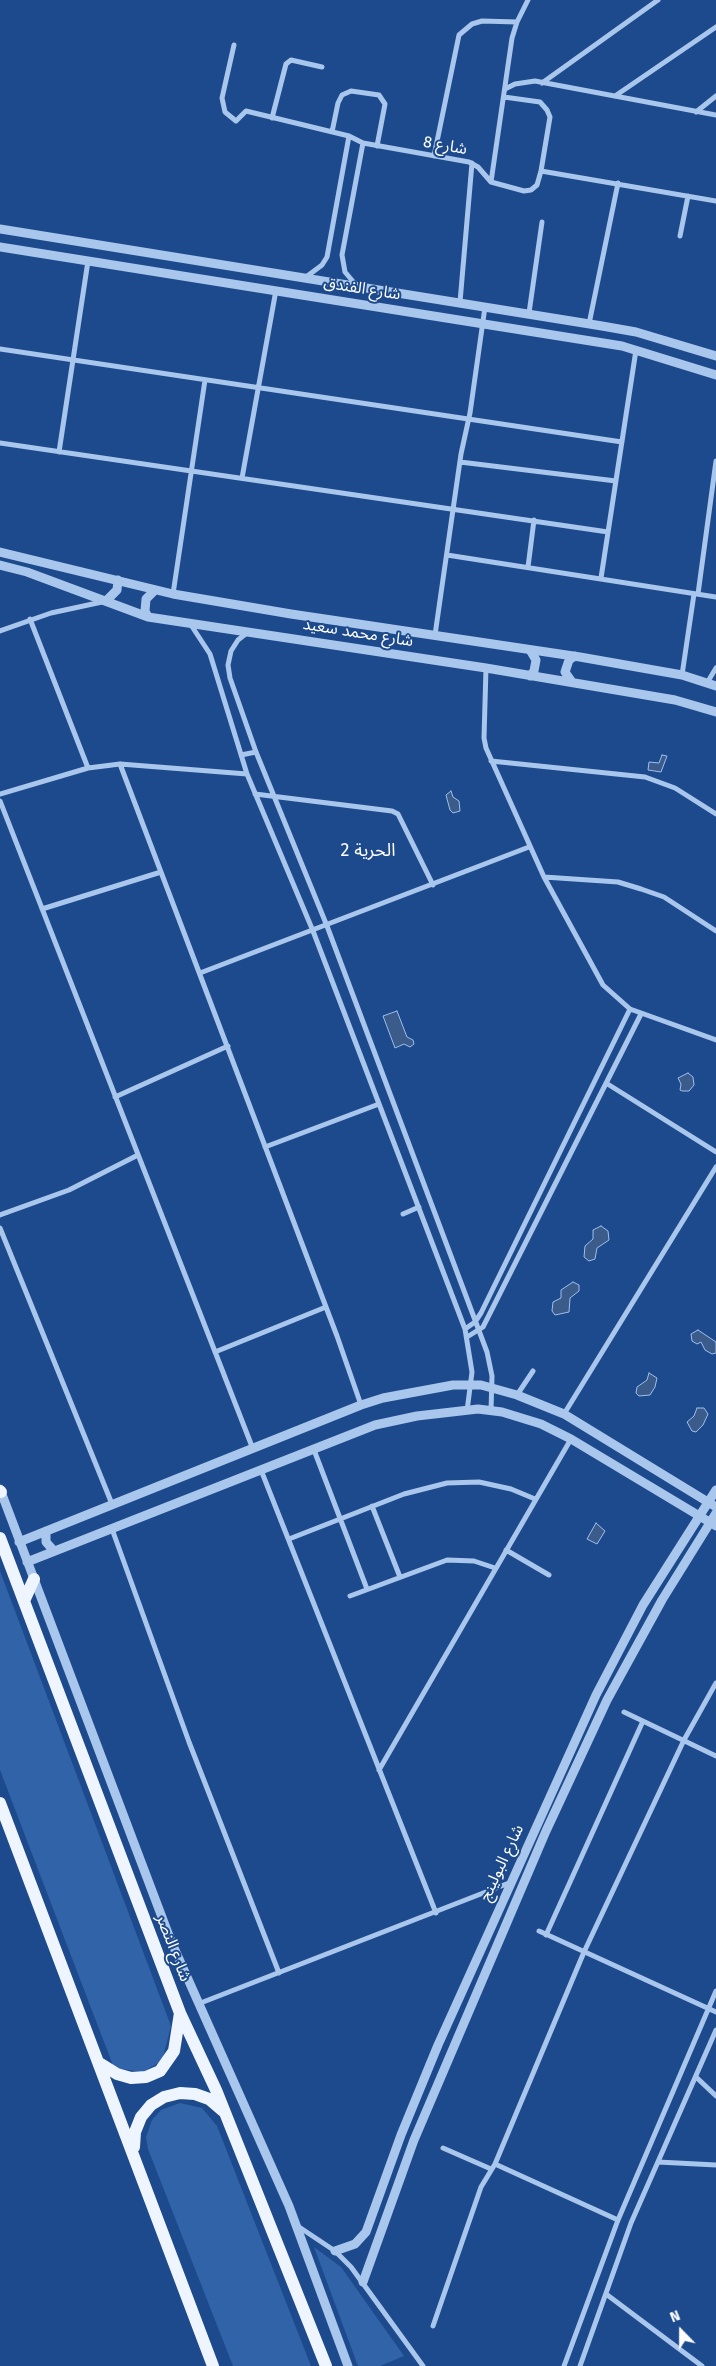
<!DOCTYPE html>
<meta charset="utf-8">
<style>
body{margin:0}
#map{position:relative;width:716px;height:2366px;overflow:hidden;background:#1d4a8c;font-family:"Fira Sans",sans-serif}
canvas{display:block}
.north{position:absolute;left:656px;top:2306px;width:50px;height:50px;-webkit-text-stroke:4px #1d4a8c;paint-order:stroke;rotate:338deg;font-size:14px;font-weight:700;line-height:20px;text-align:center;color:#fff}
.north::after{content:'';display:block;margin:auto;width:18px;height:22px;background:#fff;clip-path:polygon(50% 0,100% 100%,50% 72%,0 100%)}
</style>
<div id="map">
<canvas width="716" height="2366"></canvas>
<div class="north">N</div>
</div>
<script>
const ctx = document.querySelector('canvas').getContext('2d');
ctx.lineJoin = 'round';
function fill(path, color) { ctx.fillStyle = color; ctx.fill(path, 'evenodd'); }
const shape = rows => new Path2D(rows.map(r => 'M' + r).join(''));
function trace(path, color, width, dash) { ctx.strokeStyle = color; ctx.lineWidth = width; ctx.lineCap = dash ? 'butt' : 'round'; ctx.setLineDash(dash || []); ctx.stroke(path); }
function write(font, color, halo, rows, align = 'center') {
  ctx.font = font + ' "Fira Sans","Noto Sans Arabic",sans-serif'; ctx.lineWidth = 4; ctx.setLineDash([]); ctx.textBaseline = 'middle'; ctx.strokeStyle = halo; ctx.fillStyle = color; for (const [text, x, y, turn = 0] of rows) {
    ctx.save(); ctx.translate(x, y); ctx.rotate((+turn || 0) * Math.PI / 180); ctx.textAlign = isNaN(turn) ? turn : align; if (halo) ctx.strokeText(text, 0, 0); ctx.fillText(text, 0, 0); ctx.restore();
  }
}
fill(shape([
 [0,1571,171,2026,162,2061,143,2072,114,2068,0,1770],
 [180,2103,202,2108,217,2126,311,2366,233,2366,148,2149,146,2137,152,2120,161,2110],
 [314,2247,341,2267,404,2356,380,2366,358,2366]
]), '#3163a9');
const water = shape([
 [662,755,667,756,661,772,648,770,649,762,659,763,662,755],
 [451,791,453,797,459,801,460,811,453,813,450,810,446,795,451,791],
 [397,1011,407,1037,413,1040,414,1044,410,1047,404,1044,395,1048,383,1016,397,1011],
 [688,1073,693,1077,694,1085,689,1091,682,1091,680,1090,681,1084,678,1078,688,1073],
 [601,1226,608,1231,609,1240,597,1248,595,1259,589,1261,584,1257,585,1246,593,1239,593,1230,601,1226],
 [573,1282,579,1285,579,1291,570,1298,569,1312,555,1315,552,1311,553,1302,561,1298,561,1290,573,1282],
 [698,1330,716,1342,716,1353,712,1354,705,1350,701,1342,697,1344,692,1341,691,1334,698,1330],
 [649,1373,657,1378,655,1387,650,1395,639,1396,636,1393,637,1387,647,1380,649,1373],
 [697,1408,704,1408,708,1414,703,1425,696,1432,692,1431,687,1422,694,1416,697,1408],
 [596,1523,605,1531,597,1544,587,1539,596,1523]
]);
fill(water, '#3b5b8b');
trace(water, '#9dc0ee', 1);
trace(shape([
 [234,45,222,98,225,112,236,121,246,111,349,136,363,143,469,162,478,167,491,182,524,191,531,190,537,185,541,171,716,201],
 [542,83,658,0],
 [505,89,515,84,535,81,716,115],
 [615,96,716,27],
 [504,97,540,102,547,110,550,117,541,171],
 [696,112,716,96],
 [272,118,286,64,291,60,322,67],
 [332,132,338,103,342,95,351,91,379,95,385,104,377,146],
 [434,156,459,35,472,24,482,21,517,22],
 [491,182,512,38,517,22,528,0],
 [680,236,688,196],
 [306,277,322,265,327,257,349,136],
 [356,285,345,272,342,255,363,143],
 [460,302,472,163],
 [529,313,542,222],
 [589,324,618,183],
 [0,349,622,442],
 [0,443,608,532],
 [59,452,88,261],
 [460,462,616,481],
 [242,478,276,290],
 [447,555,716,597],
 [528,567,534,520],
 [601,578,636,350],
 [173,594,205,380],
 [698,594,716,461],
 [30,619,88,768],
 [191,625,210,654,247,774,313,931,465,1329,472,1372,467,1411],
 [0,631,51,613,102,602],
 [248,632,238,640,231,651,228,665,230,678,256,752,327,926,487,1352,492,1376,491,1411],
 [435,635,461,454,470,413,485,307],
 [486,668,484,738,486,748,544,877,603,985,630,1009,716,1040],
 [682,675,694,594],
 [707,683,716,668],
 [241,755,256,752],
 [491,761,645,777,675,788,716,814],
 [120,764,337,1336,361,1405],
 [0,794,88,768,120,764,247,774],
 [255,794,392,811,398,814,433,885],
 [0,801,253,1449],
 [544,877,618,882,641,889,664,897,716,931],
 [42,909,161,872],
 [200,973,529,847],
 [606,1083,716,1152],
 [115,1097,228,1046],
 [265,1147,379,1104],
 [403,1214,419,1207],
 [0,1215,69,1190,138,1155],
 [0,1228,112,1504],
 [465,1329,475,1322,481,1313,630,1009],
 [467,1337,483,1327,641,1014],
 [215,1352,326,1307],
 [517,1395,533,1371],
 [564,1414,716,1167],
 [314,1450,367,1589],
 [261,1470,436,1913],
 [372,1506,400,1577],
 [112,1529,189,1742,279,1973],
 [289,1539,404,1494,447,1483,479,1482,511,1489,535,1499],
 [506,1550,549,1575],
 [350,1596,447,1560,474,1561,495,1568],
 [624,1712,716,1756],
 [379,1770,571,1439],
 [539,1931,716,2012],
 [546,1935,643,1721],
 [198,2004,509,1883],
 [696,2077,716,2096],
 [443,2148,491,2169],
 [658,2162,716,2165],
 [495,2164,618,2220],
 [296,2225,335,2251,351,2267,423,2366],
 [606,2294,702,2366],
 [433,2326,481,2187,495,2164,584,1952,684,1740,716,1683],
 [564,2366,618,2220,716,1991],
 [580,2366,631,2223,716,2030]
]), '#a9c6ec', 5);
trace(shape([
 [0,229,602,326,636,332,716,356],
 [0,247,622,346,716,375],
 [0,552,173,594,291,614,580,657,682,675,716,686],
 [0,565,27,572,148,617,486,668,675,700,716,712],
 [106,601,117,590,118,580],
 [148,617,145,611,146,599,155,590],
 [530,676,534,671,536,660,530,650],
 [572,682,565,672,569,660,575,656],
 [0,1489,171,1941,289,2206,348,2366],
 [46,1531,46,1542,54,1551],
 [19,1542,361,1405,383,1398,453,1385,481,1385,517,1395,564,1414,716,1507],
 [27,1562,375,1425,417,1416,478,1409,502,1412,541,1424,571,1439,716,1526],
 [335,2251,355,2244,366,2232,401,2135,438,2045,596,1695,643,1605,716,1490],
 [363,2282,414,2140,546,1831,607,1700,662,1600,716,1513]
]), '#a9c6ec', 9);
trace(shape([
 [0,1491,1,1492],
 [0,1538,180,2013,216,2090,326,2366],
 [24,1601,34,1579],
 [0,1803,213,2366],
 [101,2064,117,2074,131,2078,146,2077,160,2071,174,2051,180,2013],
 [134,2147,135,2132,141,2117,151,2105,164,2097,180,2093,195,2094,209,2099,223,2111]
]), '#eff5ff', 12);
write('16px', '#fff', '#1d4a8c', [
 ["شارع 8",445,146,10],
 ["شارع الفندق",362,289,9],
 ["شارع محمد سعيد",358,633,9],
 ["شارع البولينج",502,1863,-65],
 ["شارع النصر",173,1948,69]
]);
write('18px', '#fff', '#1d4a8c', [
 ["الحرية 2",368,851]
]);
</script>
